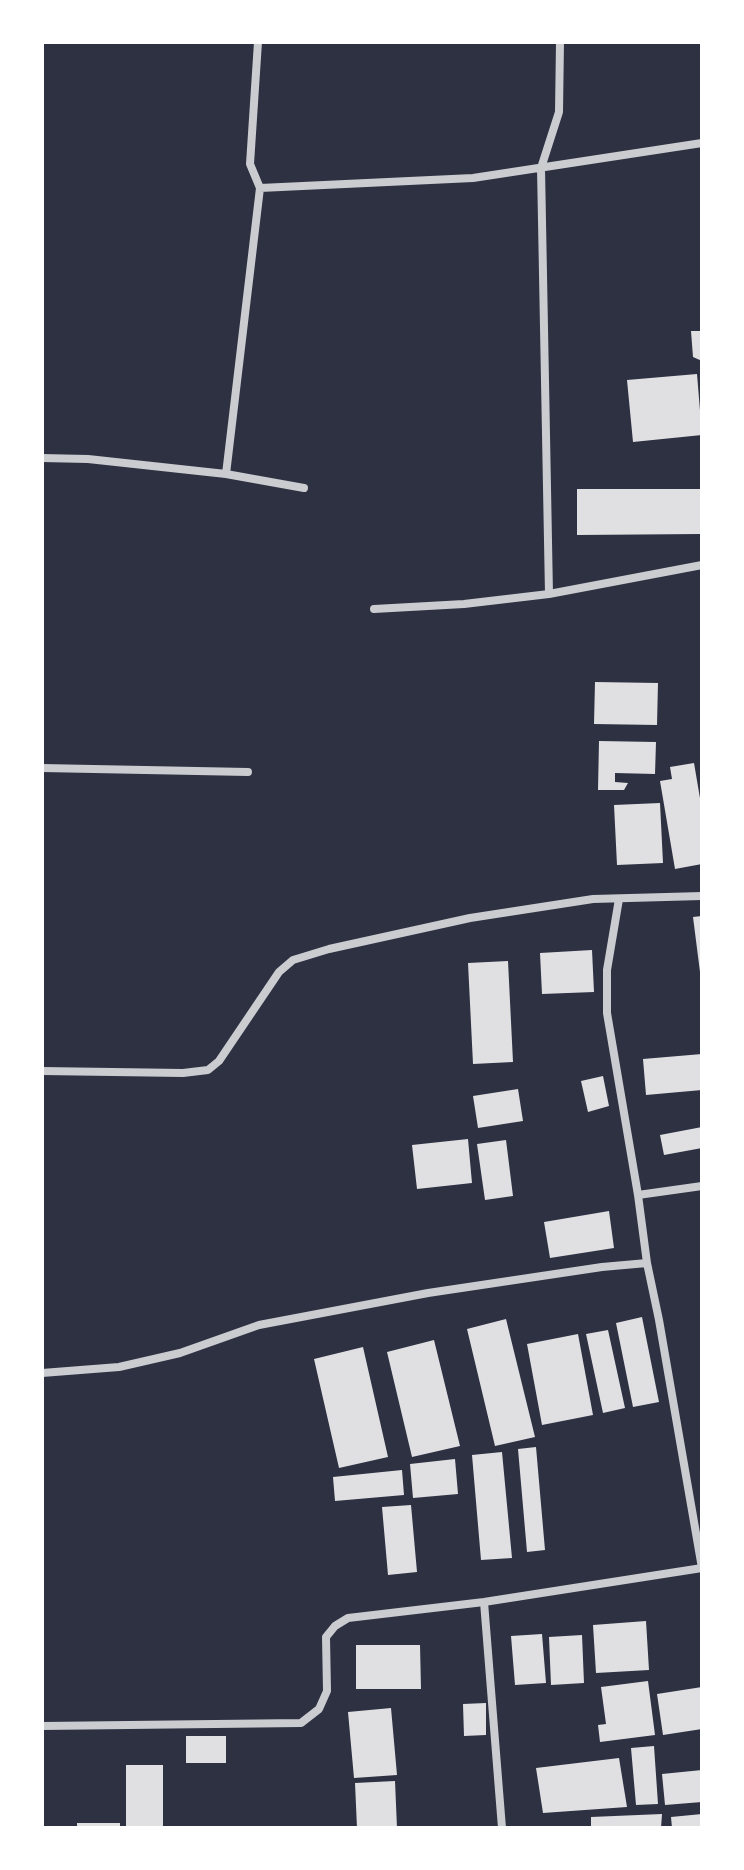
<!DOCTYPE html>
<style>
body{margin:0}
#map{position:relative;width:744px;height:1870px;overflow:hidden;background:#2d3142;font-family:Helvetica,sans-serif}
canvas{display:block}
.frame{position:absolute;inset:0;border:44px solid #fff;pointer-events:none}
</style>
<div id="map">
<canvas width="744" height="1870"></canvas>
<div class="frame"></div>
</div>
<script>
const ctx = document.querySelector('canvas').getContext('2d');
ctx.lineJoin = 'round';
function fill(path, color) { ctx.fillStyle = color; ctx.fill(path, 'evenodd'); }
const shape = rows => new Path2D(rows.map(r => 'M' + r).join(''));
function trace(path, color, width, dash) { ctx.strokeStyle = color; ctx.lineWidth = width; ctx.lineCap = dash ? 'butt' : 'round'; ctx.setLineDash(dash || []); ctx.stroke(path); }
fill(shape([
 [691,331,702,331,702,361,693,357],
 [697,374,702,435,633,442,627,380],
 [577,489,701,489,701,534,577,535],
 [595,682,658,683,657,725,594,724],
 [599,741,656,742,655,774,615,773,615,782,628,783,624,790,598,790],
 [694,763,702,810,702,864,675,869,660,781,672,779,670,767],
 [660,803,663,863,617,865,614,805],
 [702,916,702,972,700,972,693,917],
 [592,950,594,992,542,994,540,953],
 [508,961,513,1062,473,1064,468,963],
 [702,1054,702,1090,646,1095,643,1059],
 [603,1076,609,1106,588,1112,581,1081],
 [518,1089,523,1121,478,1128,473,1096],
 [702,1127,702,1148,664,1155,660,1135],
 [468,1139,472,1183,417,1189,412,1145],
 [506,1140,513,1196,485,1200,477,1144],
 [609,1211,614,1248,550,1258,544,1222],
 [642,1317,659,1402,633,1407,616,1323],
 [506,1319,535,1437,495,1446,467,1329],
 [608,1330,625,1408,603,1413,586,1334],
 [578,1334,593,1415,542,1425,527,1344],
 [434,1340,460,1446,412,1457,387,1352],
 [363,1347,388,1457,339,1468,314,1359],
 [536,1447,545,1550,527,1552,518,1449],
 [502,1452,512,1558,481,1560,472,1455],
 [455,1459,458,1494,413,1498,410,1464],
 [402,1470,404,1495,335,1501,333,1477],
 [411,1505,417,1572,388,1575,382,1507],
 [646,1621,649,1670,596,1673,593,1625],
 [542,1634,546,1683,515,1685,511,1636],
 [582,1635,584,1683,551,1685,549,1637],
 [356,1645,420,1645,421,1689,356,1689],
 [648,1681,655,1735,600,1742,598,1725,606,1724,601,1687],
 [702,1687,702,1729,663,1735,657,1694],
 [486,1703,486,1735,464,1736,463,1704],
 [391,1708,397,1775,354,1778,348,1712],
 [186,1736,226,1736,226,1763,186,1763],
 [654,1746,658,1804,636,1805,631,1748],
 [619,1758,627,1807,543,1813,536,1768],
 [126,1765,163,1765,163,1828,126,1828],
 [702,1770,702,1802,665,1805,662,1774],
 [395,1781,397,1828,357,1828,355,1783],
 [662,1814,661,1828,591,1828,591,1817],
 [702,1814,702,1828,672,1828,671,1817],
 [77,1823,120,1823,120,1828,77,1828]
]), '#e0e0e3');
trace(shape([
 [260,188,473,178,702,143],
 [42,458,88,459,226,474,304,488],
 [226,474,260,188,250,164,258,42],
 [549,594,541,168,559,112,560,42],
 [374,609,464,604,549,594,702,565],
 [42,768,248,772],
 [42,1071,183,1073,208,1070,219,1061,279,972,293,960,329,949,470,918,593,899,702,896],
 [638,1195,702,1186],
 [42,1373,119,1367,180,1353,259,1325,428,1293,602,1267,647,1263],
 [484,1602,502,1828],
 [42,1726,301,1723,319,1709,327,1691,326,1637,335,1626,348,1618,484,1602,702,1568,659,1320,647,1263,638,1195,607,1013,607,970,619,899]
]), '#caccd0', 8);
</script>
